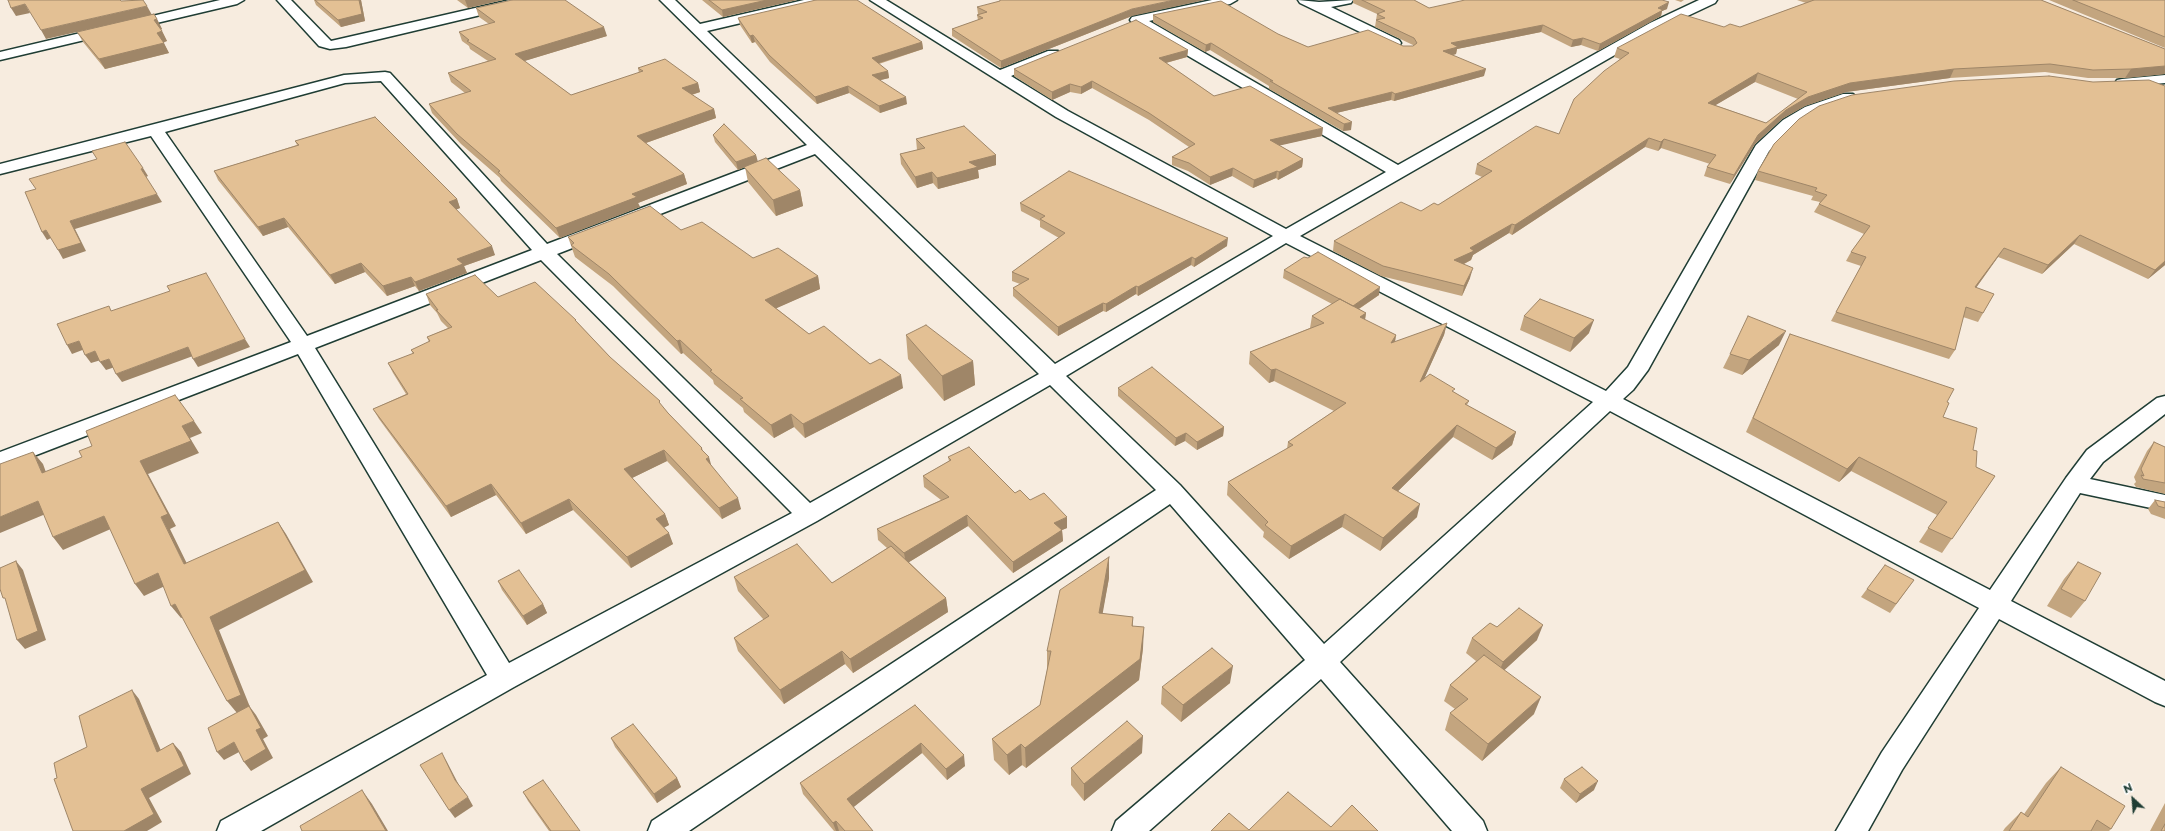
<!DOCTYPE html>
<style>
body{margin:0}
#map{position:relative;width:2165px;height:831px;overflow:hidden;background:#f7ecdf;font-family:"Playpen Sans",sans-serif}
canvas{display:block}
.north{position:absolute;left:2113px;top:779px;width:40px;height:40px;-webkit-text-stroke:3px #fff;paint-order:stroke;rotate:334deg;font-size:11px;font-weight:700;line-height:16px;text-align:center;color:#1f3d34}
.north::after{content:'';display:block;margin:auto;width:14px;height:18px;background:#1f3d34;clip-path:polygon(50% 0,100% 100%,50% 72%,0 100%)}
</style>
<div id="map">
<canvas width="2165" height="831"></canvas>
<div class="north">N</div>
</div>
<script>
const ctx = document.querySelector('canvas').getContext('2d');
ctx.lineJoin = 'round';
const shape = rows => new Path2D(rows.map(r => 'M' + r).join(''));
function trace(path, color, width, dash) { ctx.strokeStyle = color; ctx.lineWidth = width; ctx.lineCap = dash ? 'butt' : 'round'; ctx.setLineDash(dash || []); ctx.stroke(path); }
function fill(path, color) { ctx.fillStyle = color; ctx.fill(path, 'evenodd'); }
const minor = shape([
 [220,0,244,0,237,4,0,60,0,52,220,0],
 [277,0,291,0,331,41,510,0,534,0,527,4,346,47,330,49,319,46,277,0],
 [660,0,675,0,700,24,804,0,828,0,826,3,707,31,1055,364,1273,236,1056,117,870,0,886,0,1000,70,1048,51,1058,51,1060,54,1058,57,1011,76,1068,111,1286,229,1386,172,1132,23,1130,20,1132,17,1212,0,1237,0,1230,4,1149,21,1398,165,1650,23,1699,0,1717,0,1715,3,1660,29,1300,236,1606,391,1628,367,1756,145,1783,120,1805,107,1843,94,1853,94,1856,97,1853,100,1815,113,1795,126,1769,151,1648,370,1633,390,1623,399,1990,590,2066,478,2087,450,2157,398,2165,396,2165,414,2103,462,2090,479,2165,495,2165,511,2080,493,2011,601,2165,681,2165,706,2155,702,1999,619,1902,770,1868,831,1836,831,1882,752,1979,608,1610,411,1340,662,1483,821,1487,831,1452,831,1321,679,1149,831,1112,831,1116,821,1305,660,1170,504,689,831,648,831,652,821,1156,490,1050,385,817,521,514,687,261,831,217,831,221,821,487,675,298,354,0,469,0,452,291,342,151,136,0,174,0,164,344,75,385,72,390,73,547,244,807,145,660,0],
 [381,81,532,250,307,336,165,132,345,83,381,81],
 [815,154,1039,374,810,503,557,254,815,154],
 [1286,243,1593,402,1324,644,1180,485,1066,376,1286,243],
 [541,260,792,513,509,663,315,348,541,260],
 [1298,0,1319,2,1353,0,1351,3,1331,7,1399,40,1401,43,1399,46,1389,46,1300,3,1298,0],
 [2165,75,2165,83,2122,87,2117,86,2115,83,2117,80,2122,79,2165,75]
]);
trace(minor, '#1f3d34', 3);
fill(minor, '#fff');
fill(shape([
 [314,0,361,0,365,21,341,27,316,5],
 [457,0,503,0,468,8],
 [702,0,797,0,723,17],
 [1353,0,1414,0,1429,8,1667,9,1662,11,1661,16,1598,51,1581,45,1571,47,1541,32,1457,49,1456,54,1453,55,1484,76,1394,101,1391,100,1336,113,1351,130,1343,131,1269,89,1269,86,1210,50,1205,52,1153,22,1153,15,1278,34,1308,47,1413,46,1413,45,1375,27,1377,14,1353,3],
 [1675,0,1684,0,1681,2],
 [1797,0,2041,0,2165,49,2165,74,2125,78,2088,78,2045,72,1950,78,1846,92,1805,106,1782,119,1755,144,1730,184,1704,176,1707,167,1710,164,1661,148,1658,151,1645,147,1512,235,1509,233,1473,255,1471,260,1464,264,1470,278,1462,296,1381,276,1333,251,1334,241,1438,205,1482,177,1475,174,1477,164,1559,134,1620,59,1614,57,1617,48,1724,27,1740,27,1806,3],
 [1755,82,1798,99,1766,123,1715,105],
 [2049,0,2165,0,2165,48],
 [977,7,1132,16,1001,68,952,36,952,29,978,20,977,15,979,15,978,14],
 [476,8,607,36,524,61,571,95,639,73,638,68,698,83,700,92,692,95,714,109,716,118,646,143,684,174,687,184,638,203,640,207,560,238,501,181,500,178,461,144,432,113,429,104,465,93,451,82,448,73,488,61,470,49,469,46,462,41,459,32,489,24,479,17],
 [738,18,922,42,923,49,879,64,888,71,889,78,880,80,907,104,880,113,849,93,817,104,770,62,755,42,752,43,740,25],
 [157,19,162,29,161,29,167,41,163,42,169,53,105,69,83,42,77,32],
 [1188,50,1187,57,1166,63,1214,96,1322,136,1279,145,1303,159,1302,167,1278,180,1276,178,1253,188,1232,176,1210,185,1188,171,1172,165,1172,157,1189,147,1149,120,1092,88,1081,94,1070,92,1052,100,1014,76,1014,69],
 [2093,82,2165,86,2165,265,2148,279,2074,244,2042,274,1998,257,1976,288,1994,294,1978,322,1963,317,1955,350,1949,359,1831,321,1861,266,1846,261,1851,252,1864,234,1814,212,1819,204,1820,202,1811,200,1813,196,1755,180,1758,171],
 [713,135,756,155,757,162,800,190,803,206,776,216,748,182,745,167,738,170,715,142],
 [916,139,996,155,996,165,978,170,979,178,938,189,933,183,917,188,901,164,900,154,917,150],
 [295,141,457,199,460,208,456,209,495,255,464,266,467,273,419,291,415,286,387,296,365,272,335,284,288,227,263,236,218,180,214,171,297,145],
 [1020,203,1227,246,1194,267,1191,265,1138,296,1136,294,1106,312,1103,311,1058,336,1013,296,1013,288,1020,284,1012,281,1012,272,1059,238,1040,227,1040,221,1021,211],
 [681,230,753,258,818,276,820,289,776,308,809,334,870,364,903,388,805,438,794,427,774,438,744,412,743,408,714,384,713,380,683,353,681,354,613,286,575,257,568,237],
 [1284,270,1379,295,1359,309,1366,313,1365,320,1396,335,1395,342,1447,323,1444,335,1424,379,1454,392,1469,401,1467,405,1516,432,1512,445,1492,460,1453,437,1398,491,1417,517,1380,551,1342,527,1289,559,1263,537,1264,532,1227,495,1228,482,1287,449,1288,442,1334,411,1274,381,1269,383,1249,364,1250,352,1310,328,1312,316,1332,304,1283,278],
 [426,294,498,297,578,323,610,357,661,405,668,413,702,448,703,451,711,465,741,509,722,519,667,461,632,478,665,514,669,525,664,527,673,544,631,568,573,510,526,534,496,495,451,517,379,419,373,409,406,394,393,373,388,363,413,354,411,350,429,342,427,337,448,328,441,321,437,313,430,305],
 [1524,316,1589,333,1570,352,1520,330],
 [1790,334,1947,402,1943,417,1973,450,1976,467,1995,476,1942,553,1919,542,1937,515,1851,471,1839,482,1746,432],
 [906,335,973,361,975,385,944,401,908,359],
 [1779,345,1742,375,1723,368,1730,354],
 [1118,388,1224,427,1223,436,1197,450,1185,441,1175,446,1118,396],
 [2154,442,2165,447,2165,494,2136,487,2134,484,2136,482,2134,477,2147,451],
 [948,457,1015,493,1030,500,1067,528,1062,530,1063,541,1013,573,968,526,909,562,946,598,948,612,853,673,845,664,784,704,738,651,734,638,764,620,738,591,734,577,832,583,887,548,878,540,877,529,941,500,924,487,923,476,949,461],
 [2155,500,2165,502,2165,519,2151,514,2148,509],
 [1109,557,1109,578,1102,614,1133,617,1133,626,1143,648,1139,680,1026,768,1022,765,1009,775,994,760,992,739,1040,705,1047,670,1047,651],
 [2078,562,2085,601,2071,618,2047,606,2064,579],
 [1914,580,1890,613,1861,597,1867,589],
 [498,581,543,604,547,613,527,625,502,590],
 [1497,627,1537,640,1504,670,1534,714,1482,761,1445,730,1450,713,1455,709,1444,701,1450,685,1476,661,1466,653,1472,638],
 [1230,683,1181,722,1161,704,1162,687],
 [915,705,965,766,947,780,922,753,853,807,873,831,834,831,803,794,800,783],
 [611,738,677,778,681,787,657,803,615,747],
 [1142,753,1084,801,1071,785,1071,768],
 [2061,767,2111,829,2109,831,2003,831,2005,828,2021,812,2024,814,2046,783],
 [1564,779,1594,790,1576,803,1560,788],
 [523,792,580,831,549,831,528,801],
 [2165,803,2165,831,2150,831]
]), '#c3a57f');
fill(shape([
 [359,0,361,0,365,21,341,27,338,20],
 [465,0,503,0,468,8],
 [767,0,797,0,723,17,722,10],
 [1174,0,1205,0,1132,16,1001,68,1001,61,1132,9],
 [1669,2,1667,9,1662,11,1661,16,1598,51,1600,44,1658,8],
 [25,4,30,13,16,16,11,8],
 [147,6,152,15,46,39,41,30],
 [157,19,162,29,159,30,154,20],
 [1543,25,1541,32,1457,49,1456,54,1441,58,1443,51,1451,43],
 [604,27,607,36,518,63,515,54],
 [162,31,167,41,162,43,157,33],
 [753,35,755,42,752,43,750,36],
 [1583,38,1581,45,1571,47,1573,40],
 [922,42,923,49,873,65,872,58],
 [164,43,169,53,105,69,99,59],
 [1211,43,1210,50,1205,52,1206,45],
 [1188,50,1187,57,1158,65,1159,58],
 [2165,66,2165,74,2125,78,2131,69],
 [1486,69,1484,76,1394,101,1395,94],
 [1954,69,1950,78,1846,92,1805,106,1782,119,1755,144,1730,184,1734,175,1758,135,1786,110,1808,97,1850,83],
 [888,71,889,78,873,82,872,75],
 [1758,73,1755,82,1704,112,1708,103],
 [1092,81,1092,88,1081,94,1081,87],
 [698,83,700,92,684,97,682,88],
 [1070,84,1070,92,1052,100,1052,92],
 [848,86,849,93,817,104,815,97],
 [1392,92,1391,100,1328,115,1328,108],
 [906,97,907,104,880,113,879,106],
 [714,109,716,118,640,145,637,136],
 [1352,122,1351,130,1343,131,1344,124],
 [1323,128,1322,136,1269,148,1270,140],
 [1649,138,1645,147,1512,235,1515,225],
 [1664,139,1661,148,1658,151,1661,142],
 [756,155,758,162,738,170,736,162],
 [996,155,996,165,978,170,979,178,938,189,937,178,969,162],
 [1303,159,1302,167,1278,180,1279,172],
 [143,168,148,176,146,177,141,169],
 [1233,168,1232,176,1210,185,1210,177],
 [1277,171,1276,178,1253,188,1254,180],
 [932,172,933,183,917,188,915,177],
 [684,174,687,184,638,203,640,207,560,238,556,228,632,194],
 [800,190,803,206,776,216,773,200],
 [157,194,162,202,75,229,86,251,63,259,58,250,70,221],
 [457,199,460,208,453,211,449,202],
 [284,218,288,227,263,236,258,227],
 [1512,224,1509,233,1473,255,1471,260,1452,270,1454,260,1470,248],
 [46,230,51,238,47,240,42,232],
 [2080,235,2074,244,2042,274,2048,265],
 [1228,238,1227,246,1194,267,1195,259],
 [492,246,495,255,464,266,467,273,419,291,415,282,457,259],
 [2004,248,1998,257,1970,296,1975,287],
 [1192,257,1191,265,1138,296,1138,287],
 [2165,261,2165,265,2148,279,2155,270],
 [361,263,365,272,335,284,330,275],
 [1473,268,1470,278,1462,296,1464,286],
 [818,276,820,289,768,312,765,300],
 [411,277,415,286,387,296,383,286],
 [1136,286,1136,294,1106,312,1106,304],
 [1380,287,1379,295,1351,314,1353,306],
 [1103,303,1103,311,1058,336,1058,327],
 [1366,313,1364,325,1360,317],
 [1594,320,1589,333,1570,352,1574,338],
 [1447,323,1444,335,1417,395,1420,382],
 [1786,331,1779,345,1742,375,1749,360],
 [1396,335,1394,347,1391,343],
 [245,339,250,347,198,367,193,359],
 [680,340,683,353,681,354,677,341],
 [79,341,85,349,72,354,67,345],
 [188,347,193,356,122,382,116,374],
 [95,351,101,360,91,363,85,355],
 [109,359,115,367,106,370,100,362],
 [973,361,975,385,944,401,942,376],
 [1276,369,1274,381,1269,383,1271,370],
 [901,375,903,388,805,438,803,424],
 [791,414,794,427,774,438,771,425],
 [194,421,202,433,190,438,199,453,148,474,176,526,170,529,193,576,184,564,161,517,140,461,182,426],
 [1457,425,1453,437,1389,500,1392,488],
 [1224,427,1223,436,1197,450,1197,442],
 [1516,432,1512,445,1492,460,1496,448],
 [1186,433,1185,441,1175,446,1176,438],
 [664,450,667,461,628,480,624,469],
 [33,452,43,464,51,486,42,473],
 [709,457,712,468,706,459],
 [1859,457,1851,471,1839,482,1847,469],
 [491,484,496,495,451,517,446,506],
 [738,498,741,509,722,519,719,508],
 [569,499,573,510,526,534,521,523],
 [38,501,48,513,0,533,0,517],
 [1420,504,1417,517,1380,551,1383,538],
 [665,514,669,525,660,530,656,519],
 [1345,514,1342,527,1289,559,1291,546],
 [967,515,968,526,906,564,904,553],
 [104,516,113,528,63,550,53,537],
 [1067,517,1067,528,1062,530,1063,541,1013,573,1013,562,1054,523],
 [278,522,286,534,313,582,219,630,250,707,256,715,268,736,263,739,273,758,251,771,244,762,256,730,237,713,227,701,210,617],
 [669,533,673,544,631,568,627,557],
 [1109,557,1109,578,1099,634,1099,613],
 [16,561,23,570,46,640,25,649,17,640],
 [158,573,167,585,144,596,135,584],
 [946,598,948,612,853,673,850,659],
 [175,604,185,617,181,618,171,606],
 [543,604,547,613,527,625,523,616],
 [1543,625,1537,640,1497,677,1503,662],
 [1144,627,1143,648,1139,680,1026,768,1025,748],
 [842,651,845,664,784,704,780,690],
 [1233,666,1230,683,1181,722,1183,705],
 [132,690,139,699,165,760,157,752],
 [1541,697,1534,714,1482,761,1488,744],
 [1143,736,1142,753,1084,801,1084,784],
 [234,742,241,751,224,760,217,752],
 [173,743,181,752,191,774,149,798,162,822,147,831,124,831,141,789],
 [921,743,922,753,850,810,847,799],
 [1021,744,1022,765,1009,775,1007,755],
 [442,753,447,762,461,789,455,780],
 [964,755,965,766,947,780,946,769],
 [677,778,681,787,657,803,654,794],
 [1598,781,1594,790,1576,803,1580,794],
 [362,790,372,804,388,831,386,831],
 [468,797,473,806,455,818,449,810],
 [836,821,839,831,836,831,833,823]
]), '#9f8668');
const building = shape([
 [8,0,120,0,121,1,143,0,147,6,41,30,25,4,11,8,8,0],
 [315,0,359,0,362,14,338,20,315,0],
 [512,0,565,0,604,27,515,54,571,95,643,71,638,68,665,59,698,83,682,88,714,109,637,136,684,174,632,194,637,197,556,228,498,172,500,171,457,134,429,104,471,91,448,73,496,59,467,41,469,40,459,32,495,22,476,8,512,0],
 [709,0,767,0,722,10,709,0],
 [816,0,857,0,922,42,872,58,888,71,872,75,906,97,879,106,848,86,815,97,769,55,753,35,750,36,738,18,816,0],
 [1000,0,1174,0,1132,9,1001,61,952,29,983,18,977,15,987,12,977,7,1000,1,1000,0],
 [1362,0,1414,0,1429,8,1465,0,1662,0,1669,2,1658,8,1663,10,1600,44,1583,38,1573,40,1543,25,1451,43,1458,47,1443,51,1486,69,1395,94,1392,92,1328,108,1352,122,1344,124,1270,81,1273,81,1211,43,1206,45,1153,15,1221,1,1278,34,1308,47,1368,30,1403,46,1413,46,1417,43,1414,38,1376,20,1385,18,1377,14,1385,11,1362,0],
 [1814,0,2041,0,2165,49,2165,66,2131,69,2093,70,2050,64,1954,69,1850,83,1808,97,1786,110,1758,135,1734,175,1707,167,1716,155,1664,139,1661,142,1649,138,1515,225,1512,224,1470,248,1474,251,1454,260,1473,268,1464,286,1383,266,1334,241,1401,202,1421,211,1434,203,1438,205,1492,171,1477,164,1536,126,1559,134,1574,99,1604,71,1629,53,1617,48,1681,14,1724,27,1730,24,1740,27,1814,0],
 [1758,73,1807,92,1766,123,1708,103,1758,73],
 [2073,0,2165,0,2165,37,2073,0],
 [154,14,157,19,154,20,162,31,157,33,164,43,99,59,77,32,154,14],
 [1136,20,1188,50,1159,58,1214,96,1250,86,1323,128,1270,140,1303,159,1279,172,1277,171,1254,180,1233,168,1210,177,1189,163,1172,157,1195,144,1149,113,1092,81,1081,87,1070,84,1052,92,1014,69,1136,20],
 [2049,76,2093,82,2149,80,2165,86,2165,261,2155,270,2080,235,2048,265,2004,248,1975,287,1994,294,1983,313,1966,307,1955,350,1836,312,1866,257,1851,252,1870,226,1819,204,1827,195,1815,191,1817,188,1758,171,1774,144,1799,119,1819,106,1852,95,1954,81,2049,76],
 [375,117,457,199,449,202,492,246,457,259,463,264,415,282,411,277,383,286,361,263,330,275,284,218,258,227,214,171,299,145,295,141,375,117],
 [724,124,756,155,736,162,713,135,724,124],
 [964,126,996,155,969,162,978,167,937,178,932,172,915,177,900,154,925,148,916,139,964,126],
 [125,142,143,168,141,169,157,194,70,221,81,243,58,250,46,230,42,232,25,192,36,189,29,179,97,159,92,151,125,142],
 [766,158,800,190,773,200,744,167,766,158],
 [1069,171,1228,238,1195,259,1192,257,1138,287,1136,286,1106,304,1103,303,1058,327,1013,288,1029,279,1012,272,1065,233,1040,219,1045,216,1020,203,1069,171],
 [650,206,681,230,702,222,753,258,778,248,818,276,765,300,809,334,824,326,870,364,880,359,901,375,803,424,791,414,771,425,740,399,743,398,710,371,712,370,680,340,677,341,609,274,571,245,574,243,568,237,650,206],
 [1318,252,1380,287,1353,306,1284,270,1304,257,1308,258,1318,252],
 [206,273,245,339,193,359,188,347,116,374,109,359,100,362,95,351,85,355,79,341,67,345,57,324,109,306,111,311,170,291,167,286,206,273],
 [475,275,498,297,535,282,576,320,575,320,610,357,660,401,659,402,668,413,702,448,701,449,709,457,706,459,738,498,719,508,664,450,624,469,665,514,656,519,669,533,627,557,569,499,521,523,491,484,446,506,373,409,408,394,388,363,414,353,411,350,430,341,427,337,452,327,436,310,438,310,426,294,475,275],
 [1340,299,1366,313,1360,317,1396,335,1391,343,1447,323,1420,382,1430,374,1455,389,1452,391,1469,401,1465,404,1516,432,1496,448,1457,425,1392,488,1420,504,1383,538,1345,514,1291,546,1265,525,1268,522,1228,482,1293,445,1288,442,1346,403,1276,369,1271,370,1250,352,1324,323,1312,316,1340,299],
 [1540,299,1594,320,1574,338,1524,316,1540,299],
 [1748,316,1786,331,1749,360,1730,354,1748,316],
 [926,325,973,361,942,376,906,335,926,325],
 [1790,334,1954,389,1947,402,1949,403,1943,417,1977,428,1973,450,1977,451,1976,467,1995,476,1952,539,1928,528,1947,502,1859,457,1847,469,1753,418,1790,334],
 [1152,367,1224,427,1197,442,1186,433,1176,438,1118,388,1152,367],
 [175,395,194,421,182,426,191,441,140,461,168,514,161,517,184,564,278,522,305,570,210,617,241,695,227,701,175,604,171,606,158,573,135,584,104,516,53,537,38,501,0,517,0,464,33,452,42,473,82,457,79,451,92,446,86,431,175,395],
 [2154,442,2165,447,2165,483,2143,479,2141,475,2144,476,2141,469,2154,442],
 [969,447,1015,493,1020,490,1030,500,1044,493,1067,517,1054,523,1062,530,1013,562,967,515,904,553,877,529,949,497,923,476,951,460,948,457,969,447],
 [2155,500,2165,502,2165,508,2158,506,2155,500],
 [797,544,832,583,891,546,946,598,850,659,842,651,780,690,734,638,769,616,734,577,797,544],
 [1109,557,1099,613,1133,617,1132,626,1144,627,1140,659,1025,748,1021,744,1007,755,992,739,1040,705,1051,651,1047,651,1060,590,1109,557],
 [16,561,38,631,17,640,5,598,3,598,0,589,0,568,16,561],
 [2078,562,2101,573,2085,601,2061,589,2078,562],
 [1885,565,1914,580,1896,604,1867,589,1885,565],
 [519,570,543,604,523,616,498,581,519,570],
 [1519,608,1543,625,1503,662,1472,638,1490,623,1497,627,1519,608],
 [1212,648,1233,666,1183,705,1162,687,1212,648],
 [1484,655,1541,697,1488,744,1450,713,1468,699,1450,685,1484,655],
 [132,690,157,752,173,743,184,766,141,789,154,814,124,831,73,831,54,779,57,778,54,763,87,747,79,716,132,690],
 [915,705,964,755,946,769,921,743,847,799,873,831,845,831,836,821,833,823,800,783,915,705],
 [249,706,261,728,256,730,266,749,244,762,234,742,217,752,208,728,249,706],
 [1127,721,1143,736,1084,784,1071,768,1127,721],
 [633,724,677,778,654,794,611,738,633,724],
 [442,753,455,780,468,797,449,810,420,765,442,753],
 [1582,767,1598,781,1580,794,1564,779,1582,767],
 [2061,767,2125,806,2111,829,2097,820,2091,831,2009,831,2021,812,2028,817,2061,767],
 [543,780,580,831,551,831,523,792,543,780],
 [362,790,386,831,302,831,300,826,362,790],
 [1288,792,1331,827,1352,805,1378,831,1211,831,1229,813,1249,830,1288,792],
 [2165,824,2165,831,2161,831,2165,824]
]);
fill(building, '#e3c094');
trace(building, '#9f8668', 1);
</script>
